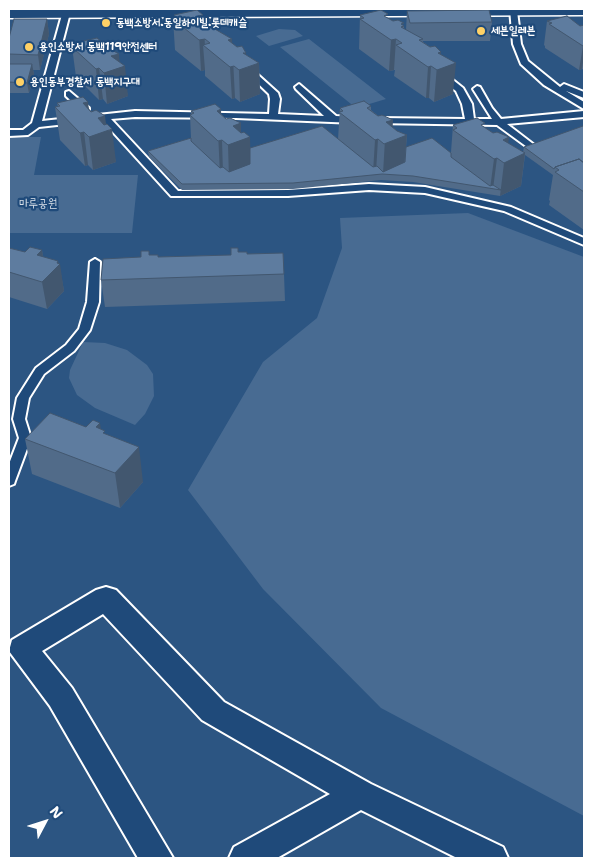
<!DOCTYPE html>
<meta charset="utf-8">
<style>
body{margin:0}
#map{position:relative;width:593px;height:867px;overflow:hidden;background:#2c5582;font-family:"Shantell Sans",sans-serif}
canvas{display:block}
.frame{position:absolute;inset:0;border:10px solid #fff;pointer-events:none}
.north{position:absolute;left:20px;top:797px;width:50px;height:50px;-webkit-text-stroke:4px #1f4a7a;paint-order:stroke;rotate:50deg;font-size:14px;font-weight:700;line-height:20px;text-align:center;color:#fff}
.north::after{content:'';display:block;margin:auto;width:18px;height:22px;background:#fff;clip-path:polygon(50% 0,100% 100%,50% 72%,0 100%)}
</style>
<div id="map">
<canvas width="593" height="867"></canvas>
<div class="frame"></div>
<div class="north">N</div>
</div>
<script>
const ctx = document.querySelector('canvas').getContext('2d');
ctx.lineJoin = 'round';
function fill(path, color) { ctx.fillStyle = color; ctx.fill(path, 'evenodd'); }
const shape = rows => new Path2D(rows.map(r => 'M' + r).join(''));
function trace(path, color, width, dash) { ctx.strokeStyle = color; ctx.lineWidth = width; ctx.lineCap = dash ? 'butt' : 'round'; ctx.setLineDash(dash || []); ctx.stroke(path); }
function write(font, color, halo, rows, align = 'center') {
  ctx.font = font + ' "Shantell Sans","Poor Story",sans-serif'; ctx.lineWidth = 4.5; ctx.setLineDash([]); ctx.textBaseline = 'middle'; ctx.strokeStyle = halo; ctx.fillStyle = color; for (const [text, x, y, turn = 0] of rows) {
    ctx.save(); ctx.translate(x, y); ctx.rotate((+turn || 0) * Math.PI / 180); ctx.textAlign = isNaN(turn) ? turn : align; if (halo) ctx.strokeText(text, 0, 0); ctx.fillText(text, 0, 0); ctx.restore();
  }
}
fill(shape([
 [279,29,295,30,303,36,269,46,256,36],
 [309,39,386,99,356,108,280,47],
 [9,137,41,137,34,175,138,175,132,233,9,233],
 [468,213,584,257,584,816,381,708,263,589,188,490,263,362,317,318,342,248,340,218],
 [83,342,105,343,127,350,147,365,153,374,154,396,145,414,135,425,95,408,77,395,69,378,70,370]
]), '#486b92');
const service = shape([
 [510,9,517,11,521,44,528,61,560,87,564,84,584,92,584,98,566,91,584,102,584,109,544,85,521,64,513,44,510,9],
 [63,11,70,13,42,121,135,111,269,114,270,99,269,94,244,70,243,68,247,65,278,93,280,99,278,114,324,116,296,89,295,87,299,84,336,116,355,117,360,120,355,123,236,118,135,117,111,119,178,191,288,190,369,184,425,187,511,207,584,238,584,245,504,211,425,193,369,190,288,196,171,196,102,120,39,127,28,135,9,136,9,130,23,130,32,123,63,11],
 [437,72,443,72,463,88,472,104,474,119,492,119,473,89,477,86,480,87,492,108,501,119,584,111,584,117,507,124,537,147,537,151,534,152,497,125,374,123,374,119,377,118,465,119,462,104,456,91,437,76,437,72],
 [69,91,89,108,89,112,83,112,66,96,66,92,69,91],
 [95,259,100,262,99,302,90,330,74,351,44,374,29,398,25,419,31,438,15,481,14,484,9,486,9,464,19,438,13,419,17,398,36,368,66,345,79,329,87,302,90,262,95,259]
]);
const minor = shape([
 [106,587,116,590,224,702,371,784,503,847,508,858,457,858,361,810,277,858,229,858,234,847,330,794,202,720,103,614,42,651,72,688,173,858,138,858,50,706,9,651,12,640,96,590,106,587]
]);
const tertiary = shape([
 [9,9,584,9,584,15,9,18,9,9]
]);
trace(service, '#fff', 4);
trace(minor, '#fff', 4);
trace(tertiary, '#fff', 3);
fill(service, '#1f4a7a');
fill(minor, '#1f4a7a');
fill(tertiary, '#1f4a7a');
fill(shape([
 [407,11,492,22,490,41,423,41,423,42,440,54,453,94,434,102,429,98,426,98,394,76,395,70,389,71,359,49,360,15,388,18,393,21,404,26,404,29,406,30],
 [174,15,203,15,203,19,206,21,216,23,216,30,237,47,246,53,246,55,259,63,260,94,240,102,235,98,232,99,205,76,205,70,201,71,175,50,173,19,174,19],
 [47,19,49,34,40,70,33,70,34,74,29,93,9,93,9,38],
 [547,21,580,26,584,45,584,70,582,69,579,70,545,48,545,46,544,45],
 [102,42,103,47,106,50,119,54,119,62,128,96,107,104,103,99,99,100,76,77,72,47,74,46,74,43],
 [88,102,88,108,106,124,116,162,93,170,88,165,85,166,60,140,55,107,58,107,57,103],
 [371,106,371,110,397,131,407,135,406,147,451,152,453,125,484,127,509,144,523,152,524,147,584,127,584,230,549,205,550,201,549,200,553,175,525,155,521,186,500,196,413,182,381,180,293,189,182,190,149,157,148,151,191,138,190,115,191,114,191,111,221,109,221,114,226,119,241,123,241,133,250,148,338,139,340,108],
 [9,248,25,252,42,250,43,257,59,263,64,291,47,309,9,297],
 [149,251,149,255,158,257,231,255,238,252,247,254,284,274,285,301,105,307,101,280,141,257],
 [86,427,101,429,143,482,120,508,32,474,25,439]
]), '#516b89');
fill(shape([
 [203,15,205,46,203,45,205,70,201,71,198,16],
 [47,19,49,34,40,70,38,55],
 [232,39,235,98,232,99,230,67,228,40],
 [396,39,394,70,389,71,391,40],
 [102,42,105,72,111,56,119,54,120,67,125,66,128,96,107,104,104,73,98,43],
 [584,45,584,55,582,69,579,70,583,46],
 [441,52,439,69,456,63,453,94,434,102,438,53],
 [243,53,246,53,246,68,259,63,260,94,240,102,239,70],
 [32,64,34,74,29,93,27,83],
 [431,66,429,98,426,98,428,67],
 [99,68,103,99,99,100,96,69],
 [88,102,92,134,83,103],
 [221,109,223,173,220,174,217,111],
 [105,116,107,131,112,129,116,162,93,170,89,137,98,118],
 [393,120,392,141,407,135,404,168,383,174,386,122],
 [241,123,241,140,250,137,251,170,229,178,228,145,233,126],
 [84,132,88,165,85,166,80,133],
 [509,137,506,162,525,153,521,186,500,196,504,163,503,140],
 [378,139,376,172,373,173,375,140],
 [497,158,493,189,490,189,494,159],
 [42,250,46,277,37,255],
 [58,261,59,265,60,264,64,291,47,309,42,282],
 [100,423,105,458,96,427],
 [139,447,143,482,120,508,115,473]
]), '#42576f');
const building = shape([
 [197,10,203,15,198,16,206,21,211,20,216,23,213,24,216,27,213,28,232,39,228,40,237,47,242,46,246,53,243,53,259,63,239,70,234,66,230,67,203,45,210,43,205,39,199,40,173,19,177,18,174,15,197,10],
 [381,10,388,14,384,16,393,21,398,20,404,23,401,24,404,26,401,27,423,39,419,40,430,47,435,46,441,52,438,53,456,63,437,70,431,66,428,67,396,45,402,43,396,39,391,40,360,19,364,18,360,15,381,10],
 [489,10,492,22,410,23,407,11,489,10],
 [567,16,580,26,584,25,584,45,583,46,549,24,552,23,547,21,567,16],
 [14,19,47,19,38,55,9,54,9,38,14,19],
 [97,38,102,42,98,43,106,50,110,49,119,54,111,56,125,66,104,73,99,68,96,69,72,47,76,45,74,43,97,38],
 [9,64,32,64,27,83,9,82,9,64],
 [83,97,88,102,83,103,91,112,96,110,105,116,98,118,104,125,107,124,112,129,89,137,84,132,80,133,55,107,60,106,57,103,83,97],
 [364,101,371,106,367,108,378,116,382,115,393,120,386,122,397,131,407,135,384,144,378,139,375,140,339,112,343,111,340,108,364,101],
 [215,104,221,109,217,111,226,119,230,118,241,123,233,126,241,133,244,132,250,137,228,145,222,140,218,141,190,115,194,113,191,111,215,104],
 [477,118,485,123,481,125,493,133,497,132,509,137,503,140,525,153,504,163,497,158,494,159,453,130,457,128,453,125,477,118],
 [322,126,373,167,377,166,383,172,405,162,406,147,432,138,451,153,451,157,490,186,493,185,501,190,413,176,382,174,293,183,182,184,148,151,191,138,191,141,220,168,223,167,229,172,250,164,250,148,322,126],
 [583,126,584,127,584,163,579,159,555,167,554,169,524,147,583,126],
 [579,159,584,163,584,192,555,172,559,170,555,167,579,159],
 [30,247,42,250,37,255,58,261,57,263,60,264,42,282,9,272,9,248,25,252,30,247],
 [231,248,238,248,238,252,247,252,247,254,283,253,284,274,101,280,103,259,141,257,141,251,149,251,149,255,158,255,158,257,231,255,231,248],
 [50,413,86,427,93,420,100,423,96,427,105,431,103,433,139,447,115,473,25,439,50,413]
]);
fill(building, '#5e7c9f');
trace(building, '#42576f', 1);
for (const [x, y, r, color] of [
 [106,23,5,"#ffd166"],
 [481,31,5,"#ffd166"],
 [29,47,5,"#ffd166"],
 [20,82,5,"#ffd166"]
]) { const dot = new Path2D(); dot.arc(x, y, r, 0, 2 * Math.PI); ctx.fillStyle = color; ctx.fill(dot); trace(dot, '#1f4a7a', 2); }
write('bold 11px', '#fff', '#1f4a7a', [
 ["동백소방서.동일하이빌.롯데캐슬",116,23],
 ["세븐일레븐",491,31],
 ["용인소방서 동백119안전센터",39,47],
 ["용인동부경찰서 동백지구대",30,82]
], 'left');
write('12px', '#dae1e9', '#1f4a7a', [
 ["마루공원",38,204]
]);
</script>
